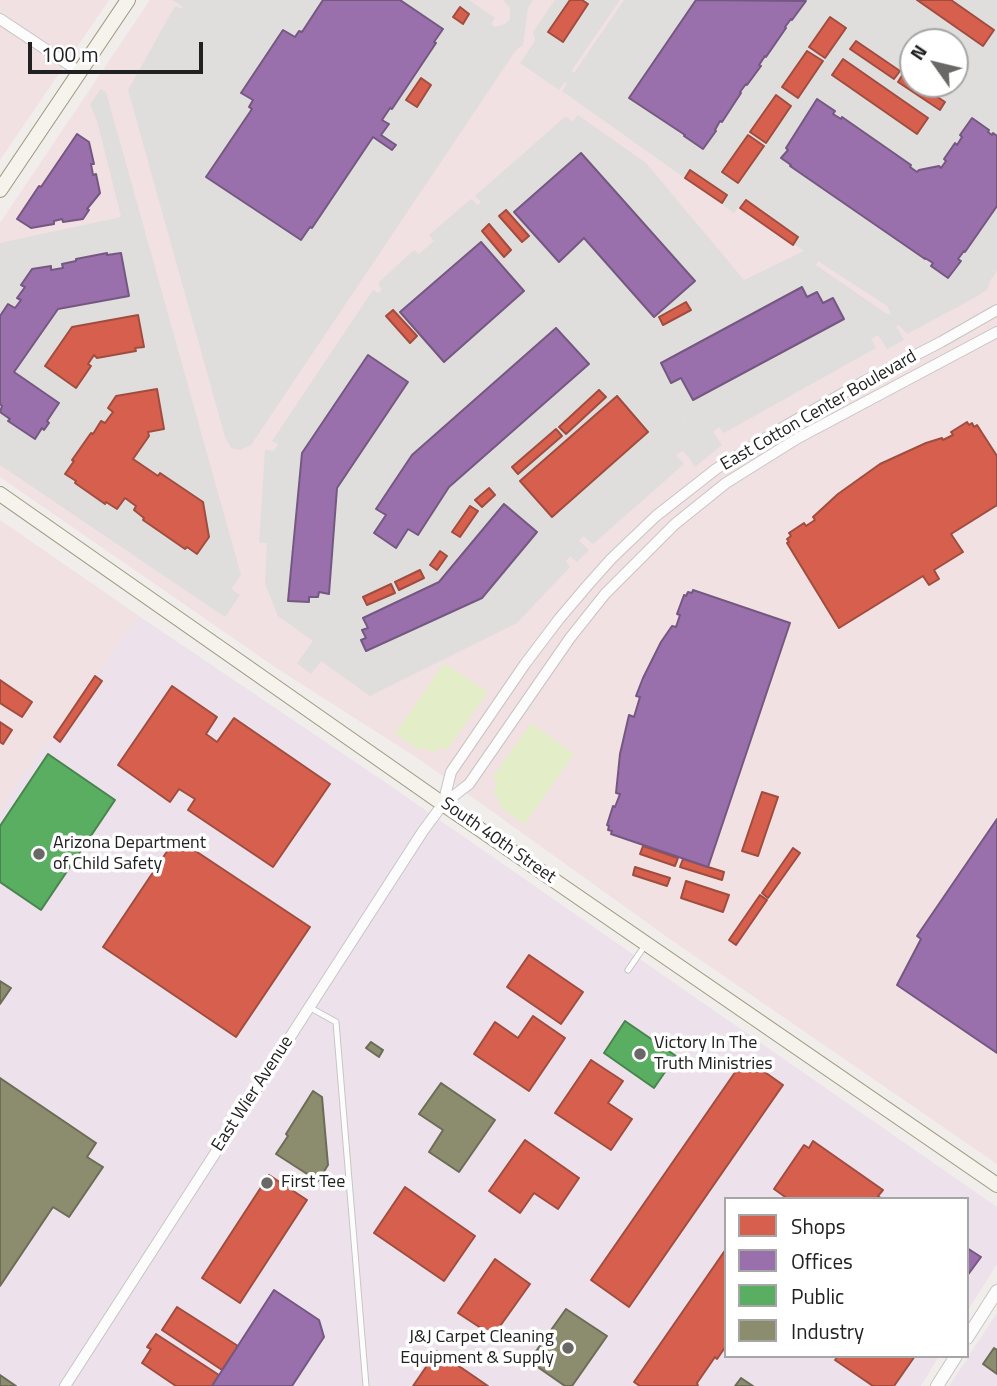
<!DOCTYPE html>
<style>
body{margin:0}
#map{position:relative;width:997px;height:1386px;overflow:hidden;background:#f0edea;font-family:"Titillium Web",sans-serif}
canvas{display:block}
.legend{position:absolute;left:724px;top:1197px;width:245px;height:161px;box-sizing:border-box;background:#fff;border:2px solid #a6a6a6;margin:0;padding:9px 12px;list-style:none;font-size:21px;color:#212121}
.legend li{display:flex;align-items:center;gap:14px;height:35px}
.legend b{width:35px;border:2px solid #a6a6a6}
.north{position:absolute;left:899px;top:28px;width:70px;height:70px;box-sizing:border-box;background:#fff;border:2px solid #a6a6a6;border-radius:50%;rotate:304deg;font-size:19px;font-weight:700;line-height:28px;text-align:center;color:#212121}
.north::after{content:'';display:block;margin:auto;width:24px;height:32px;background:#696867;clip-path:polygon(50% 0,100% 100%,50% 72%,0 100%)}
.scale{position:absolute;left:28px;top:42px;width:175px;height:32px;box-sizing:border-box;border:4px solid #212121;border-top:0;padding-left:9px;font-size:21px;line-height:24px;white-space:nowrap;color:#212121;-webkit-text-stroke:5px #fff;paint-order:stroke}
</style>
<div id="map">
<canvas width="997" height="1386"></canvas>
<ul class="legend">
<li><b style="height:19px;background:#d6604d"></b>Shops</li>
<li><b style="height:19px;background:#9970ab"></b>Offices</li>
<li><b style="height:19px;background:#5aae61"></b>Public</li>
<li><b style="height:19px;background:#8c8c6e"></b>Industry</li>
</ul>
<div class="north">N</div>
<div class="scale">100 m</div>
</div>
<script>
const ctx = document.querySelector('canvas').getContext('2d');
ctx.lineJoin = 'round';
function fill(path, color) { ctx.fillStyle = color; ctx.fill(path, 'evenodd'); }
const shape = rows => new Path2D(rows.map(r => 'M' + r).join(''));
function trace(path, color, width, dash) { ctx.strokeStyle = color; ctx.lineWidth = width; ctx.lineCap = dash ? 'butt' : 'round'; ctx.setLineDash(dash || []); ctx.stroke(path); }
function write(font, color, halo, rows, align = 'center') {
  ctx.font = font + ' "Titillium Web",sans-serif'; ctx.lineWidth = 7; ctx.setLineDash([]); ctx.textBaseline = 'middle'; ctx.strokeStyle = halo; ctx.fillStyle = color; for (const [text, x, y, turn = 0] of rows) {
    ctx.save(); ctx.translate(x, y); ctx.rotate((+turn || 0) * Math.PI / 180); ctx.textAlign = isNaN(turn) ? turn : align; if (halo) ctx.strokeText(text, 0, 0); ctx.fillText(text, 0, 0); ctx.restore();
  }
}
fill(shape([
 [0,0,109,0,0,160],
 [150,0,997,0,997,1164,670,939,419,759,278,669,0,477,0,223],
 [913,42,955,42,955,84,913,84],
 [0,520,139,616,0,815]
]), '#f1e1e2');
fill(shape([
 [139,616,382,780,997,1207,997,1264,967,1312,967,1199,726,1199,726,1356,939,1356,921,1386,0,1386,0,810,41,748,56,736,96,676],
 [997,1313,997,1386,949,1386]
]), '#ede2eb');
fill(shape([
 [444,663,488,692,447,750,441,747,437,751,431,752,423,747,420,751,395,734],
 [531,723,574,754,524,825,498,805,500,801,496,796,494,791,497,782,492,778]
]), '#e3edc8');
fill(shape([
 [171,0,323,0,302,32,299,31,295,37,283,30,242,93,253,100,249,107,252,109,206,177,301,240,310,227,312,228,373,137,392,150,396,145,381,135,389,124,382,120,390,108,392,109,435,43,400,0,469,0,495,18,491,24,495,27,505,24,510,19,510,8,503,0,533,0,528,8,523,45,516,50,251,445,240,450,231,448,225,437,128,90,175,6,182,9,182,7,178,3],
 [555,0,620,0,572,70,574,73,624,0,997,0,997,271,990,281,988,289,976,297,907,334,899,325,896,326,904,340,887,349,878,335,871,339,876,348,724,433,719,427,713,432,722,445,695,467,690,459,683,451,676,455,684,464,593,544,583,536,579,541,589,550,577,562,570,556,566,561,570,567,517,623,370,696,321,661,311,674,297,663,313,641,278,616,265,584,267,543,259,543,265,450,274,451,278,444,272,441,373,290,378,293,382,290,378,283,414,250,419,254,434,241,429,235,471,199,478,205,481,202,475,196,566,116,572,122,578,115,646,163,744,280,804,251,739,206,734,213,562,91,567,84,565,82,559,90,520,63,535,41,533,32],
 [913,42,955,42,955,84,913,84],
 [818,261,887,306,891,314,887,314,816,265],
 [101,89,106,92,241,575,231,589,240,595,225,617,0,465,0,243,121,217,97,121,90,104]
]), '#e0dedd');
const shops = shape([
 [570,0,582,0,588,4,563,42,548,32,570,0],
 [917,0,951,0,994,30,983,46,917,0],
 [460,7,469,14,463,24,453,17,460,7],
 [830,17,846,28,825,58,809,47,830,17],
 [856,41,900,71,894,79,850,49,856,41],
 [807,51,823,61,798,98,782,87,807,51],
 [843,59,928,118,917,134,832,75,843,59],
 [903,74,913,81,913,84,918,84,945,102,940,110,898,82,903,74],
 [421,78,431,85,417,107,406,100,421,78],
 [776,95,791,106,766,143,750,132,776,95],
 [748,135,764,146,738,183,722,172,748,135],
 [690,170,727,195,722,203,685,178,690,170],
 [746,200,798,237,793,245,740,208,746,200],
 [506,210,529,236,522,242,499,216,506,210],
 [489,224,511,250,504,257,482,231,489,224],
 [686,302,691,310,663,325,659,317,686,302],
 [393,310,417,336,410,343,386,316,393,310],
 [138,315,144,347,135,348,136,351,97,358,94,355,88,364,91,366,76,388,45,366,72,327,138,315],
 [157,389,164,429,148,432,149,436,133,459,158,476,160,473,203,502,209,537,197,554,187,547,185,549,143,520,144,518,134,510,136,506,125,498,117,509,106,502,105,504,75,483,76,481,65,474,74,461,72,460,91,433,93,434,101,421,105,423,113,412,108,408,116,396,157,389],
 [599,390,606,397,566,434,559,427,599,390],
 [617,396,648,432,552,517,520,481,617,396],
 [967,422,969,425,972,423,974,427,977,425,997,456,997,505,951,534,963,552,934,570,939,579,929,585,923,576,839,628,787,543,789,542,787,539,791,536,789,533,804,523,806,526,815,520,813,517,838,494,880,464,926,443,942,438,943,440,953,435,951,432,967,422],
 [556,429,562,436,518,474,512,467,556,429],
 [489,488,495,495,482,507,475,500,489,488],
 [470,506,478,511,460,537,452,532,470,506],
 [440,551,447,556,437,570,430,565,440,551],
 [420,570,424,578,399,590,395,582,420,570],
 [391,584,395,593,367,605,363,597,391,584],
 [95,676,102,681,60,742,54,737,95,676],
 [0,680,32,702,22,717,0,703,0,680],
 [172,686,217,717,206,734,217,742,234,718,330,784,273,867,188,810,195,799,179,789,170,802,118,765,172,686],
 [0,722,12,730,3,744,0,742,0,722],
 [762,792,778,797,758,856,742,851,762,792],
 [176,838,310,927,236,1037,103,947,176,838],
 [643,846,678,858,675,866,640,854,643,846],
 [793,848,800,853,768,898,762,893,793,848],
 [683,859,724,872,722,880,680,867,683,859],
 [635,867,670,878,667,886,633,875,635,867],
 [686,881,729,895,723,912,681,898,686,881],
 [760,895,767,900,736,945,729,940,760,895],
 [529,955,583,992,561,1024,507,987,529,955],
 [533,1016,565,1038,529,1091,474,1054,495,1022,518,1038,533,1016],
 [745,1058,783,1085,629,1307,591,1280,745,1058],
 [591,1060,623,1081,608,1103,632,1119,611,1150,555,1113,591,1060],
 [525,1140,579,1178,558,1209,534,1193,520,1213,489,1191,525,1140],
 [813,1141,883,1190,878,1196,882,1199,788,1199,774,1189,804,1145,809,1148,813,1141],
 [269,1175,307,1200,240,1303,202,1278,269,1175],
 [405,1187,475,1236,444,1281,374,1233,405,1187],
 [726,1249,726,1346,717,1359,715,1357,697,1383,698,1386,640,1386,634,1382,726,1249],
 [495,1259,530,1284,493,1336,458,1313,495,1259],
 [177,1307,238,1346,222,1370,162,1330,177,1307],
 [156,1334,219,1375,212,1386,176,1386,142,1363,151,1349,147,1347,156,1334],
 [437,1351,488,1386,413,1386,437,1351],
 [838,1356,915,1356,894,1386,873,1386,835,1360,838,1356]
]);
fill(shops, '#d6604d');
trace(shops, '#a04d40', 2);
const offices = shape([
 [323,0,400,0,443,29,434,42,436,43,392,109,390,108,382,120,389,124,381,135,396,145,392,150,373,137,312,228,310,227,301,240,206,177,252,109,249,107,253,100,241,93,283,30,295,37,299,31,302,32,323,0],
 [696,0,806,1,792,20,791,19,785,27,786,28,766,57,765,56,759,65,761,66,747,85,746,84,740,92,741,93,722,122,720,121,715,130,716,131,703,149,684,136,685,135,629,98,696,0],
 [817,99,835,111,833,114,841,119,842,117,911,165,910,167,917,172,919,170,939,166,941,168,946,161,944,159,955,143,957,145,962,137,960,135,972,118,989,130,988,132,992,135,993,133,997,136,997,206,965,252,964,251,958,259,961,261,948,278,931,266,933,263,925,258,925,259,790,166,791,165,781,158,788,150,786,148,817,99],
 [77,134,89,142,94,164,91,164,93,175,96,174,100,193,87,209,89,210,83,219,63,222,62,219,54,221,54,224,31,228,17,219,39,186,41,187,77,134],
 [581,153,695,281,654,317,584,238,559,262,514,212,581,153],
 [481,242,524,291,444,362,400,312,481,242],
 [107,253,107,255,121,253,129,296,58,309,14,372,59,403,47,421,49,423,44,430,42,428,35,439,8,421,10,419,0,412,2,406,0,404,0,316,8,304,15,308,21,300,17,298,25,287,21,285,32,269,51,266,51,270,63,268,62,264,76,261,76,259,107,253],
 [802,287,807,297,817,292,823,303,833,298,844,319,693,400,681,378,671,383,661,363,802,287],
 [556,328,589,364,449,487,418,535,408,529,396,548,374,533,386,515,376,509,412,455,556,328],
 [368,355,408,382,337,488,329,594,319,592,318,597,309,597,309,602,288,601,302,453,368,355],
 [504,504,537,532,482,598,366,651,361,640,366,638,362,630,368,628,363,618,439,582,504,504],
 [693,590,790,623,708,867,611,834,612,831,608,830,609,826,607,825,613,806,615,807,620,794,616,793,620,754,629,715,634,717,640,697,636,696,643,678,661,642,672,626,676,627,680,615,677,614,684,595,686,596,688,592,692,593,693,590],
 [997,819,997,1053,897,985,921,939,917,936,997,819],
 [967,1248,981,1257,967,1276,967,1248],
 [274,1290,319,1320,324,1337,292,1386,212,1386,274,1290]
]);
fill(offices, '#9970ab');
trace(offices, '#755882', 2);
const public = shape([
 [48,754,115,800,41,910,0,882,0,826,48,754],
 [625,1021,676,1056,654,1088,604,1053,625,1021]
]);
fill(public, '#5aae61');
trace(public, '#49844e', 2);
const industry = shape([
 [0,981,11,988,0,1004,0,981],
 [371,1042,383,1050,379,1057,366,1048,371,1042],
 [0,1078,96,1143,87,1157,103,1167,69,1217,53,1207,0,1286,0,1078],
 [441,1083,495,1120,459,1172,429,1152,443,1130,419,1114,441,1083],
 [313,1091,322,1097,328,1165,318,1181,276,1154,288,1136,286,1134,313,1091],
 [566,1309,607,1336,572,1386,565,1386,529,1361,566,1309],
 [994,1348,997,1350,997,1374,983,1364,994,1348],
 [0,1375,16,1386,0,1386,0,1375],
 [741,1378,753,1386,735,1386,741,1378]
]);
fill(industry, '#8c8c6e');
trace(industry, '#6c6c57', 2);
const service = shape([
 [628,970,646,944],
 [309,1007,336,1022,366,1386]
]);
const minor = shape([
 [0,19,80,72],
 [443,804,451,772,525,664,559,619,587,586,611,559,656,516,716,469,787,425,863,382,941,342,997,310],
 [65,1386,423,831,443,804,469,784,570,638,605,594,675,524,726,483,798,438,997,332]
]);
const tertiary = shape([
 [967,1338,997,1291],
 [937,1386,956,1356]
]);
const secondary = shape([
 [0,190,128,0],
 [0,494,443,804,997,1185]
]);
trace(service, '#c7c5c4', 7);
trace(minor, '#c7c5c4', 12);
trace(tertiary, '#c7c5c4', 14);
trace(secondary, '#9b9880', 16);
trace(shape([
 [682,423,687,420]
]), '#eddadc', 2, [3.5, 3.5]);
trace(service, '#fdfcfc', 5);
trace(minor, '#fdfcfc', 10);
trace(tertiary, '#fdfcfc', 12);
trace(secondary, '#f5f3ec', 14);
for (const [x, y, r, color] of [
 [39,854,7,"#696867"],
 [640,1054,7,"#696867"],
 [267,1183,7,"#696867"],
 [568,1348,7,"#696867"]
]) { const dot = new Path2D(); dot.arc(x, y, r, 0, 2 * Math.PI); ctx.fillStyle = color; ctx.fill(dot); trace(dot, '#fff', 2.5); }
write('18px', '#212121', '#fff', [
 ["East Cotton Center Boulevard",819,411,-30],
 ["South 40th Street",498,841,35],
 ["East Wier Avenue",253,1094,-57]
]);
write('18px', '#212121', '#fff', [
 ["Arizona Department",53,844],
 ["of Child Safety",53,865],
 ["Victory In The",654,1044],
 ["Truth Ministries",654,1065],
 ["First Tee",281,1183],
 ["J&J Carpet Cleaning",554,1338,"right"],
 ["Equipment & Supply",554,1359,"right"]
], 'left');
</script>
